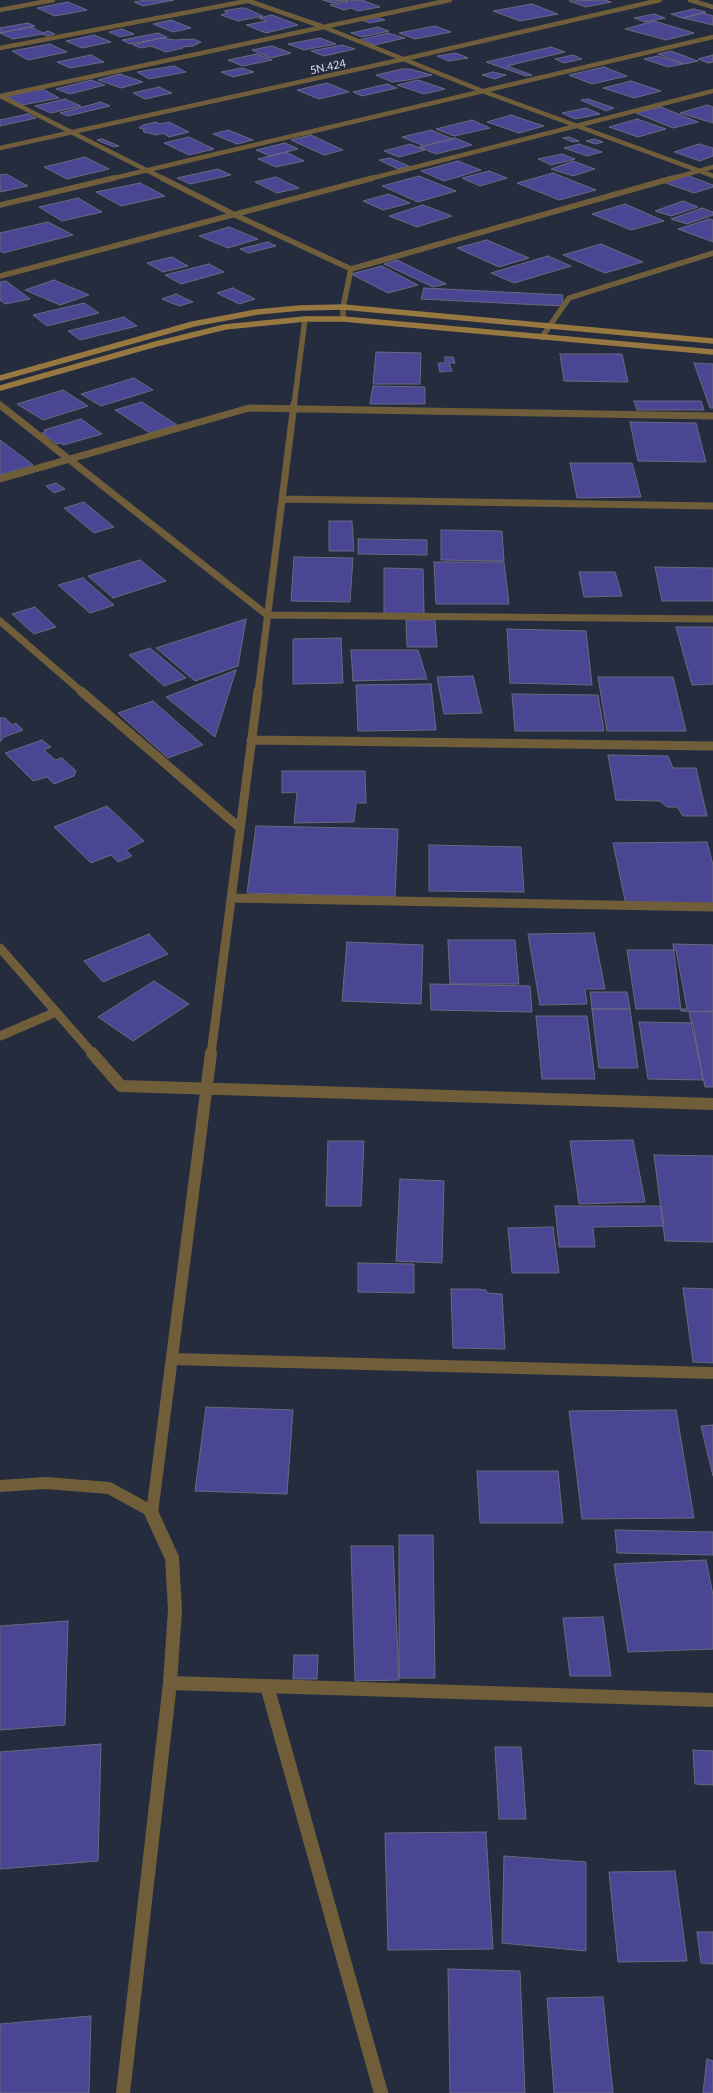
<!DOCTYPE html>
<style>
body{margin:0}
canvas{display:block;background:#252c3e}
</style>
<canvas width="713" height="2093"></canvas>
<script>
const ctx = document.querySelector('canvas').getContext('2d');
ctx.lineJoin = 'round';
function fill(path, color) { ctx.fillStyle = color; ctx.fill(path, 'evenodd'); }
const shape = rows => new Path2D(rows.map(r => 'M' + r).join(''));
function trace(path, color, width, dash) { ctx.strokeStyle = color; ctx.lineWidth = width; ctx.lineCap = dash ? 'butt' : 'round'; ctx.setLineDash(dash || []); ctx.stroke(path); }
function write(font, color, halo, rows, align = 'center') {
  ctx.font = font + ' Lato,sans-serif'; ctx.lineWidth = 3; ctx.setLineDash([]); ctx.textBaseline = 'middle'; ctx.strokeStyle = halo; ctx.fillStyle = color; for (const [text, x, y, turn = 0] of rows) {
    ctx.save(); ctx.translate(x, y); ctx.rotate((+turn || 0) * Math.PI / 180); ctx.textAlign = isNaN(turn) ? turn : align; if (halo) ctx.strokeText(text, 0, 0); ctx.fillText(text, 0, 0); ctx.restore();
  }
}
const building = shape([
 [146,0,174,0,143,6,134,2,146,0],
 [323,0,348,0,332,3,323,0],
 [355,0,362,0,380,7,358,11,351,8,344,10,330,5,355,0],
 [605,0,611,2,586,7,569,1,605,0],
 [68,2,87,10,55,16,37,8,68,2],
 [532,4,558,14,520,21,493,11,532,4],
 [241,8,245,8,263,16,238,21,221,15,228,13,224,11,241,8],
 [694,9,706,12,682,18,671,14,694,9],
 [703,13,713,16,713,25,683,18,703,13],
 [654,14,665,18,645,22,634,18,654,14],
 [272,15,298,25,266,33,246,25,267,21,259,18,272,15],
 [375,17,385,20,370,23,361,20,375,17],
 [171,20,191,28,173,32,153,24,171,20],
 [654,21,694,33,666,40,625,29,654,21],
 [28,23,35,26,0,33,0,28,28,23],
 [435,26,451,32,415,39,399,33,435,26],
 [31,27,43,33,48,31,55,34,47,36,42,34,13,39,0,33,31,27],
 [378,27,389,31,362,37,351,33,378,27],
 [122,29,134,34,120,37,109,32,122,29],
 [158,33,167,37,130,44,122,40,158,33],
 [388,33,405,38,375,45,359,40,388,33],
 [94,35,111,42,82,48,66,41,94,35],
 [161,38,175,40,194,39,201,42,193,46,182,47,183,48,166,52,151,46,141,48,133,45,161,38],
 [320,38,336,44,304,50,288,44,320,38],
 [50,44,67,52,28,60,12,51,50,44],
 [342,45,355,49,324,56,311,51,342,45],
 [272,46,291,53,271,58,252,50,272,46],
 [551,47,565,52,507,66,532,75,526,76,486,62,551,47],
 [671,51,698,61,685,64,658,54,671,51],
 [456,53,468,58,448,61,437,56,456,53],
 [257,54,272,60,243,66,228,60,257,54],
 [91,55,104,62,70,68,57,62,91,55],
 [573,55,582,59,564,63,555,59,573,55],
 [713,55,713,62,708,63,698,59,713,55],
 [658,56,683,64,668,67,644,59,658,56],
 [174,66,186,72,149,79,137,72,174,66],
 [604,67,627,76,592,84,569,75,604,67],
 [242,68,254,72,233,77,221,72,242,68],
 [402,69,410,69,432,75,408,80,392,82,376,75,402,69],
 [493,72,506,75,495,79,482,75,493,72],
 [120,74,143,82,121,88,98,80,120,74],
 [91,80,105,85,70,94,56,89,91,80],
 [418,80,445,89,424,94,397,85,418,80],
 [631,81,661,91,634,98,603,88,631,81],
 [327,83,349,92,319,99,297,90,327,83],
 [387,84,397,88,362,96,353,92,387,84],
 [159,87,172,93,145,99,133,93,159,87],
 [43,89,59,98,22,105,6,96,43,89],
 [65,99,81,106,51,113,35,106,65,99],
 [588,99,614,108,606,111,581,100,588,99],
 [101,102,110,106,68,116,60,113,101,102],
 [707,105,713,107,713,123,680,113,707,105],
 [661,107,698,122,673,128,636,113,661,107],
 [586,108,600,114,575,119,562,113,586,108],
 [28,114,36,118,0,126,0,120,28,114],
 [511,115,544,126,519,133,487,122,511,115],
 [637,119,666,129,638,137,609,127,637,119],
 [472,120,490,128,454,136,436,129,472,120],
 [156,122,160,124,169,122,189,132,169,137,163,133,157,135,144,132,143,130,145,129,139,128,143,125,156,122],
 [228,130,253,140,237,144,213,134,228,130],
 [431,130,453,139,424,146,402,137,431,130],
 [311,135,343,150,324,155,291,140,311,135],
 [189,137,214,149,189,155,164,143,189,137],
 [569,137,579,141,573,142,563,138,569,137],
 [455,138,472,145,436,154,419,147,455,138],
 [102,139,119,146,114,147,97,140,102,139],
 [594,139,603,142,595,144,586,141,594,139],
 [285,143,298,149,270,156,256,150,285,143],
 [410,144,425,150,399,157,384,151,410,144],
 [579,144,602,152,587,156,564,148,579,144],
 [699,144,713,148,713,156,700,161,674,152,699,144],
 [286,152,304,161,276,167,258,159,286,152],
 [562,154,575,159,551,165,538,159,562,154],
 [85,157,109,169,67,179,44,167,85,157],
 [390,158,409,166,398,169,379,160,390,158],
 [458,161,481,170,444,181,421,171,458,161],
 [573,161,595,169,573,176,551,169,573,161],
 [218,169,231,175,190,184,177,178,218,169],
 [489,171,507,178,480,186,462,178,489,171],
 [553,173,596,190,559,200,517,183,553,173],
 [6,174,28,186,0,192,0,175,6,174],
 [686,175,713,185,713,187,694,193,663,182,686,175],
 [419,176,456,191,418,202,382,186,419,176],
 [276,177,299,188,277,193,255,182,276,177],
 [140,183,165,196,121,206,96,192,140,183],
 [389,194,410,203,383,210,363,201,389,194],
 [78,198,102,212,62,221,39,207,78,198],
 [683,201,698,207,671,216,655,211,683,201],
 [625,204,664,221,631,230,592,214,625,204],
 [423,205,452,216,417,227,389,216,423,205],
 [702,208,713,212,713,215,687,224,671,219,702,208],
 [709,219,713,220,713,242,678,229,709,219],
 [48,222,73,235,3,253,0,251,0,233,48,222],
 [229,227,258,239,228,248,199,236,229,227],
 [487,240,529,258,499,267,457,248,487,240],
 [268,242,276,246,248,253,240,249,268,242],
 [601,244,643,262,605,273,563,255,601,244],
 [548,256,571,266,514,283,491,273,548,256],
 [172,257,188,266,163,272,147,263,172,257],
 [397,260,446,284,433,287,384,264,397,260],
 [209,264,224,272,181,284,165,275,209,264],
 [382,266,418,285,388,293,351,274,382,266],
 [54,280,89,295,60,305,25,290,54,280],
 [6,281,30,299,5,304,0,300,0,282,6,281],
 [233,288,255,299,239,304,217,293,233,288],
 [424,288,563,295,562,306,421,299,424,288],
 [176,294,193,302,179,306,162,299,176,294],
 [84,303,99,313,47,326,33,315,84,303],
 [124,317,137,326,80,340,68,331,124,317],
 [376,352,421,353,420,384,373,384,376,352],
 [560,354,622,354,628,382,564,381,560,354],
 [445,357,453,357,455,363,449,363,452,371,440,372,438,363,445,363,445,357],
 [694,363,713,364,713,408,710,408,694,363],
 [134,378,153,390,101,406,81,394,134,378],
 [373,386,425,387,425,404,370,404,373,386],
 [63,390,88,406,43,420,17,404,63,390],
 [634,401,701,401,704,410,637,410,634,401],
 [142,402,177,425,150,433,115,410,142,402],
 [81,419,102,434,63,445,61,443,57,444,42,433,46,431,44,430,81,419],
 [630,422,696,423,706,462,638,461,630,422],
 [0,440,33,465,0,475,0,440],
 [570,463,632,463,641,497,577,498,570,463],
 [56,483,65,489,54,493,46,486,56,483],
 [84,502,114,527,94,533,64,508,84,502],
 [329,521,352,521,354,551,329,551,329,521],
 [441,530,502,531,504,561,441,560,441,530],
 [358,539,427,540,427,555,358,554,358,539],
 [294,557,353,558,350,602,291,601,294,557],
 [140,560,166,581,113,598,88,576,140,560],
 [434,562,504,562,509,604,436,604,434,562],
 [655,567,713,568,713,601,662,601,655,567],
 [384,568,423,569,424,614,384,614,384,568],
 [579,572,615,572,622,596,584,597,579,572],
 [83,578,114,605,90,613,58,585,83,578],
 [35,607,56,627,34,634,12,614,35,607],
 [246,619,238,666,195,681,156,648,246,619],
 [406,620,435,620,437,647,407,647,406,620],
 [676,627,713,627,713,684,692,685,676,627],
 [507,629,586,631,592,685,510,683,507,629],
 [341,638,343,683,293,684,293,639,341,638],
 [150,648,186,678,164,686,129,655,150,648],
 [351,650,418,650,427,679,353,681,351,650],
 [236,670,215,737,166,697,236,670],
 [473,676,482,713,444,714,437,677,473,676],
 [598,677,673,677,686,731,607,731,598,677],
 [431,684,436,730,358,731,356,685,431,684],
 [512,694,598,695,604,731,515,731,512,694],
 [153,701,203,745,168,758,118,713,153,701],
 [0,718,5,718,12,725,16,723,23,730,4,737,0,742,0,718],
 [42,740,51,747,44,750,55,760,62,758,76,771,74,776,54,784,47,777,33,781,5,753,42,740],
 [608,755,668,756,673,768,696,768,707,816,683,816,677,807,667,807,660,801,616,800,608,755],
 [282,771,365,771,366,803,356,803,354,822,294,823,297,792,282,793,282,771],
 [107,806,144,841,126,850,132,856,118,862,111,855,91,863,54,827,107,806],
 [256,826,398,829,395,897,247,893,256,826],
 [707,842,713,865,713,904,626,905,613,843,707,842],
 [429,845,521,847,524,892,429,891,429,845],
 [594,933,605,989,585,989,587,1004,540,1005,528,934,594,933],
 [149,934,168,954,103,982,84,961,149,934],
 [448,940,515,940,519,984,450,984,448,940],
 [347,942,423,945,421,1004,342,1001,347,942],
 [673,944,713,945,713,1012,681,1011,673,944],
 [627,950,676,950,687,1009,636,1009,627,950],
 [154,981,189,1004,133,1041,98,1017,154,981],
 [430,984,530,986,532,1012,431,1010,430,984],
 [590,992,627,992,630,1009,592,1009,590,992],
 [592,1009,630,1009,638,1068,599,1068,592,1009],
 [713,1011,713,1087,705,1087,689,1012,713,1011],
 [536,1016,587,1016,595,1079,542,1079,536,1016],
 [639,1022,693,1023,703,1080,648,1079,639,1022],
 [633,1140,645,1202,579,1204,570,1141,633,1140],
 [328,1141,364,1141,361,1206,326,1206,328,1141],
 [654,1155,713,1156,713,1242,665,1241,654,1155],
 [400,1179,444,1181,442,1263,396,1261,400,1179],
 [555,1206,661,1206,664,1226,593,1227,595,1247,559,1247,555,1206],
 [553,1227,559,1273,512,1273,508,1228,553,1227],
 [358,1263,414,1264,414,1293,358,1292,358,1263],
 [683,1288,713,1289,713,1363,693,1362,683,1288],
 [451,1289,478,1289,486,1290,487,1293,502,1294,505,1349,453,1348,451,1289],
 [206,1407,293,1410,287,1494,195,1491,206,1407],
 [676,1410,694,1518,582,1519,569,1411,676,1410],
 [713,1425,713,1476,701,1426,713,1425],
 [477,1471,558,1471,563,1523,480,1523,477,1471],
 [615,1530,713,1532,713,1555,617,1553,615,1530],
 [399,1535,433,1535,435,1678,399,1678,399,1535],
 [351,1546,393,1546,399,1680,355,1681,351,1546],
 [706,1560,713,1595,713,1649,628,1652,614,1564,706,1560],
 [603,1617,611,1676,570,1676,563,1618,603,1617],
 [68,1621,65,1725,0,1730,0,1626,68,1621],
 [294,1655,318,1655,317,1679,293,1679,294,1655],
 [101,1744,98,1861,0,1869,0,1752,101,1744],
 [495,1747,521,1747,526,1819,499,1819,495,1747],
 [693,1750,713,1751,713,1785,695,1784,693,1750],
 [486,1832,493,1949,388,1950,385,1833,486,1832],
 [504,1856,586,1862,586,1951,502,1943,504,1856],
 [675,1871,687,1961,618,1962,609,1872,675,1871],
 [697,1932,713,1932,713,1964,701,1963,697,1932],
 [448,1969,520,1971,525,2093,450,2093,448,1969],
 [603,1997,613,2093,554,2093,547,1998,603,1997],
 [91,2016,89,2093,0,2093,0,2024,91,2016],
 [707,2059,713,2061,713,2093,703,2093,707,2059]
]);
fill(building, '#4b4693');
trace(building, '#68697f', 1);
trace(shape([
 [246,0,321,26,485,92,713,176],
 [690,0,713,7],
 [0,10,53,0],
 [0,48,252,0],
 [0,96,450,0],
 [0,96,164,179],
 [0,148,404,59,660,0],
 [110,179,713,37],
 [369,179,713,91],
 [670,179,713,167]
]), '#705e3b', 4.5);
trace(shape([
 [162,178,233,214,351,269,343,307,343,319],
 [0,205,114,178],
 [351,269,673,178],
 [0,276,373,178],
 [542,337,569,298,713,253],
 [294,405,305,319]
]), '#705e3b', 5.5);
trace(shape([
 [0,405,267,615,713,619],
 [0,479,249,408,713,416],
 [282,499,713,506],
 [0,621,82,692],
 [258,692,294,404]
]), '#705e3b', 7);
trace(shape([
 [81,691,240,828],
 [251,740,713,746],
 [231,898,713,907],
 [0,948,93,1054],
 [0,1036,56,1012],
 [211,1054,258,691]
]), '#705e3b', 9);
trace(shape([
 [92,1053,121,1086,713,1104],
 [172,1359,713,1373],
 [0,1486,46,1483,109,1488,151,1511],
 [152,1513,211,1053]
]), '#705e3b', 12);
trace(shape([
 [170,1683,713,1700],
 [267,1686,381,2093],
 [123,2093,170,1683,175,1610,172,1558,151,1512]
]), '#705e3b', 14);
trace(shape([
 [0,378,193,324,257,312,300,308,343,307,713,341],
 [0,388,156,344,225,327,305,319,343,319,713,352]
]), '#967840', 5.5);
write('11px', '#dbe1ec', '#252c3e', [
 ["5N.424",328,67,-12]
]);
</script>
